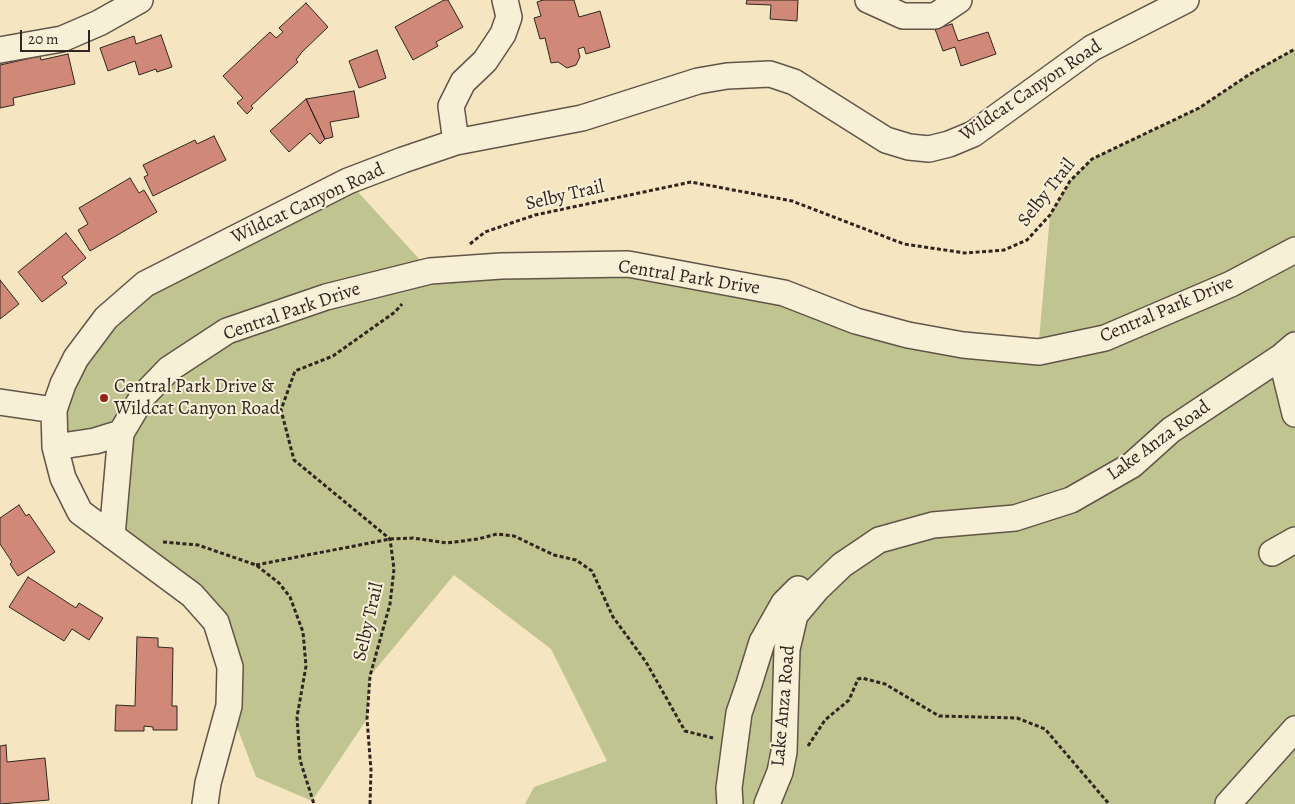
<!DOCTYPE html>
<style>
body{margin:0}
#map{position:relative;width:1295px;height:804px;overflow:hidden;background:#f5e6c1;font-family:Alegreya,serif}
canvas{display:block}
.scale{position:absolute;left:20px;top:30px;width:70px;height:22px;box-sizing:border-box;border:2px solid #30251f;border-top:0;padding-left:6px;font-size:15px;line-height:18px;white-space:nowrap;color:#30251f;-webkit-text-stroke:4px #f8efd7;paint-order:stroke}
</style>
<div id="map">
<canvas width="1295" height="804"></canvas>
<div class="scale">20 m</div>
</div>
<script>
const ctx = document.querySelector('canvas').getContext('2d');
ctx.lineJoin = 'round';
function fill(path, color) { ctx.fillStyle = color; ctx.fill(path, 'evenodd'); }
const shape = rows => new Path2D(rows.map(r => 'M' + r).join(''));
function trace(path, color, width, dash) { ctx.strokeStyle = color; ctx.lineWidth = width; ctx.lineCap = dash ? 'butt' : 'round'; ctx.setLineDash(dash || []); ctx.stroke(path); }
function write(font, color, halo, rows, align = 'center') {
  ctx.font = font + ' Alegreya,serif'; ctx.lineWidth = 4; ctx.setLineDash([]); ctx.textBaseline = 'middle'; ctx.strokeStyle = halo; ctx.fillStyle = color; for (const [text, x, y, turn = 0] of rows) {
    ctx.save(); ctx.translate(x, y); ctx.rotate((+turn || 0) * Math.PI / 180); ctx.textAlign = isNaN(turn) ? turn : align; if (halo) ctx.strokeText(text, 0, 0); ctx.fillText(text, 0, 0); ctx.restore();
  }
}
fill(shape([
 [1295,49,1295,804,525,804,534,787,607,761,551,649,454,575,370,676,367,719,312,801,256,777,229,706,216,622,112,536,121,434,55,447,63,384,106,318,348,181,430,271,628,264,856,321,1038,352,1050,215,1070,181,1092,159,1199,108,1250,74]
]), '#c0c490');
const building = shape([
 [444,0,448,0,463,27,436,42,438,46,413,60,395,27,444,0],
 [543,0,574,0,579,17,600,11,610,47,586,54,584,47,578,49,580,57,576,65,567,68,558,62,551,63,545,38,540,39,534,18,541,16,537,2,543,0],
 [747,0,798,0,797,21,770,19,771,5,746,4,747,0],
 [306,3,328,27,302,52,296,60,298,62,251,106,253,108,247,114,237,103,243,98,223,76,270,32,276,38,283,32,279,28,306,3],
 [952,24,958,41,988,32,996,54,961,66,955,47,943,51,935,29,952,24],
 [161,35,172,67,157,72,156,69,139,75,135,61,108,71,100,48,134,36,136,44,161,35],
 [377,50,386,78,359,88,349,61,377,50],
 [68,54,75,84,13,98,14,105,0,108,0,65,40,56,41,60,68,54],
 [354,91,359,117,330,122,333,137,325,139,306,99,354,91],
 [306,99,325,139,320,144,310,133,289,152,270,131,306,99],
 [214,136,226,160,153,196,144,177,148,175,143,165,195,140,197,144,214,136],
 [130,178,139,193,144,190,157,212,90,251,78,230,88,224,79,208,130,178],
 [66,233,86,258,62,277,67,283,42,302,18,272,66,233],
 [0,280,19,304,0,319,0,280],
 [19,505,26,516,29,514,55,552,18,576,10,564,12,562,0,544,0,518,19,505],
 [28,577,76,608,79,603,103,618,89,640,72,629,64,641,9,607,28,577],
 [137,637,158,638,158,647,173,648,172,706,177,706,177,730,153,730,153,727,144,726,144,731,115,731,116,705,135,706,137,637],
 [6,745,7,762,45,758,49,800,0,804,0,746,6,745]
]);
fill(building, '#d08979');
trace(building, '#30251f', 1);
const minor = shape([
 [868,0,903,16,935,16,959,0],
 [0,50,62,39,99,23,140,0],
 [456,142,451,106,463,82,485,61,503,34,509,17,505,0],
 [1281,357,1295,414],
 [0,402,54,410],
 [55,447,95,441,121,433],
 [112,536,121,433,143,396,169,369,227,331,326,297,430,271,501,266,628,264,784,293,856,321,908,335,963,345,1039,352,1105,338,1231,284,1295,250],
 [1272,553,1295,540],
 [205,804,208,783,229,706,230,667,216,622,192,595,80,512,63,478,55,447,54,410,63,384,76,358,106,318,145,284,348,181,403,160,456,142,582,118,698,81,727,76,770,74,794,82,886,140,909,147,929,149,949,144,973,134,1092,48,1186,0],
 [730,804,729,788,739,713,749,684,762,642,784,603,798,589],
 [767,804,780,772,784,752,787,649,795,615,817,589,842,565,879,540,933,525,1015,518,1071,500,1132,465,1171,430,1281,357,1295,345],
 [1228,804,1295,729]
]);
trace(minor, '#615548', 28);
trace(shape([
 [470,244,485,232,535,215,691,182,792,201,904,244,965,253,1004,250,1027,240,1050,215,1070,181,1092,159,1199,108,1250,74,1295,49],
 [163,542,198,545,256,565,279,583,290,597,303,632,306,666,297,717,300,760,314,804],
 [256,565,390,539,413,538,447,543,478,539,497,534,514,536,554,555,576,560,592,571,613,617,646,662,685,731,713,738],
 [808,746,825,720,849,700,858,679,862,678,885,684,939,716,1017,718,1045,729,1109,804],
 [370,804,371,770,367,719,370,676,390,604,394,569,390,539,294,460,281,410,295,371,333,356,395,312,402,304]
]), '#30251f', 3, [4, 2.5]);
trace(minor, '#f8efd7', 25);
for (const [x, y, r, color] of [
 [104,398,5,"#8f2418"]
]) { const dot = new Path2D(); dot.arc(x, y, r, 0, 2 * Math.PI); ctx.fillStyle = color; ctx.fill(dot); trace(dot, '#f8efd7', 2); }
write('19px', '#30251f', '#f8efd7', [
 ["Wildcat Canyon Road",1031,91,-34],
 ["Selby Trail",1047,193,-52],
 ["Selby Trail",565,196,-13],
 ["Wildcat Canyon Road",308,204,-25],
 ["Central Park Drive",689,278,9],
 ["Central Park Drive",1167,310,-23],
 ["Central Park Drive",292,312,-19],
 ["Lake Anza Road",1159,441,-36],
 ["Selby Trail",369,622,-77],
 ["Lake Anza Road",784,706,-85]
]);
write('19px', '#30251f', '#f8efd7', [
 ["Central Park Drive &",114,387],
 ["Wildcat Canyon Road",114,409]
], 'left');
</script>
